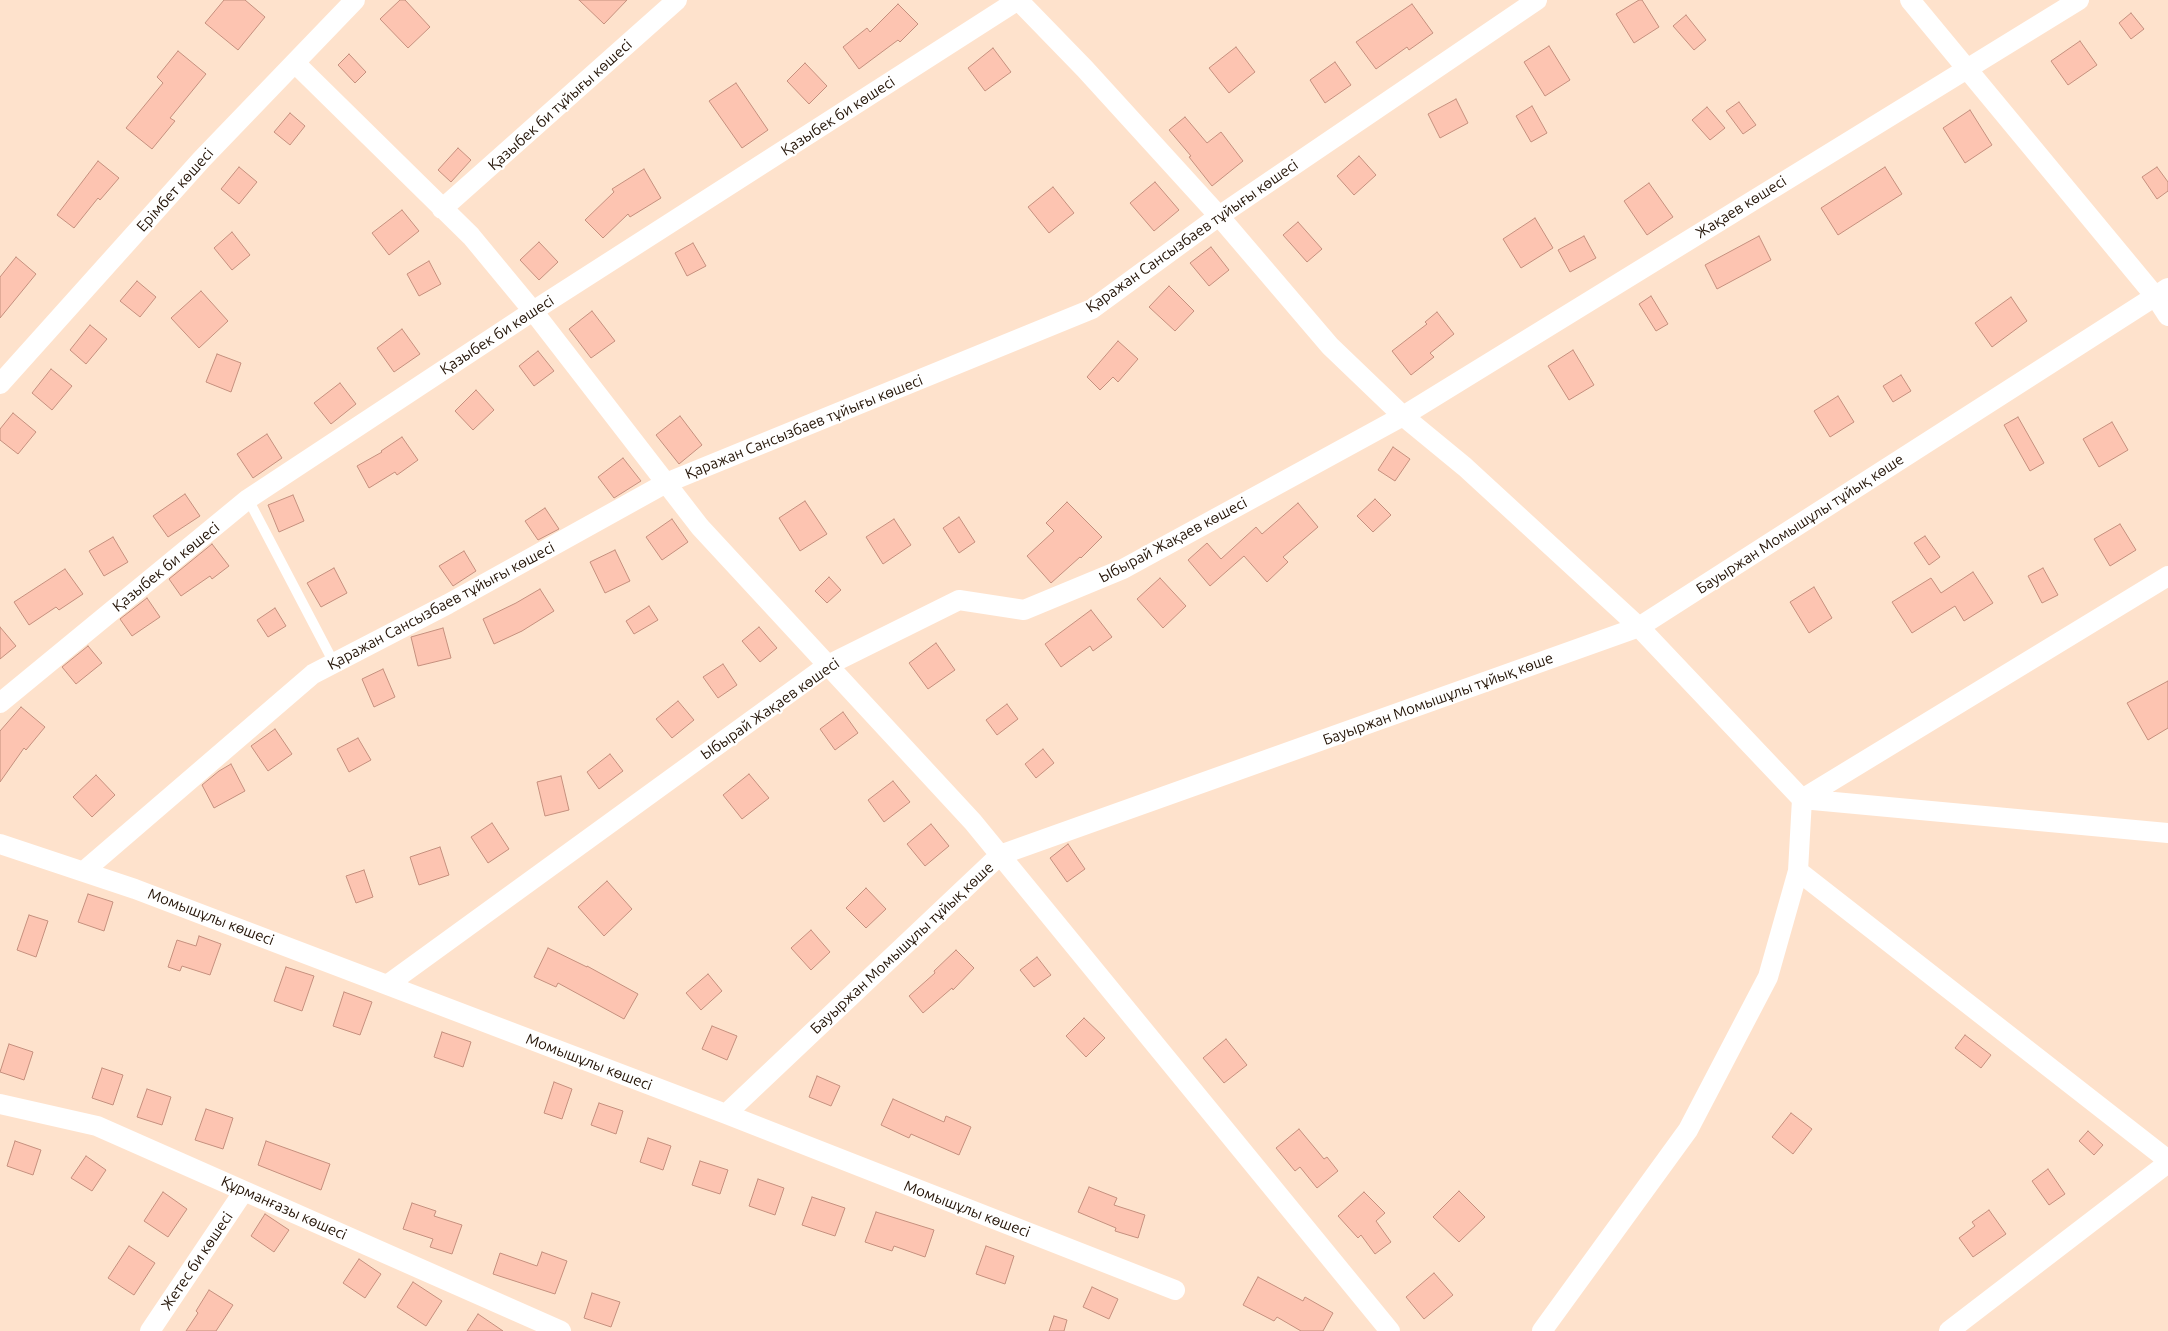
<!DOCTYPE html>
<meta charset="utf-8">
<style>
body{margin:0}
canvas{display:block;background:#fee2cc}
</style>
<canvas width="2168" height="1331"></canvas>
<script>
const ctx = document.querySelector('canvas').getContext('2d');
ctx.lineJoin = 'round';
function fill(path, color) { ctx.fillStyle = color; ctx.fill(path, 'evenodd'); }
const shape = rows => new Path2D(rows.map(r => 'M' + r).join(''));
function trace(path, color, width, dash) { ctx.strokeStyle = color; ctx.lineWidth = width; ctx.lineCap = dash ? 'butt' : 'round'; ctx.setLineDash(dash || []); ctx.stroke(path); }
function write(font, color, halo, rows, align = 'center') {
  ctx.font = font + ' Ubuntu,sans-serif'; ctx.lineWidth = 4.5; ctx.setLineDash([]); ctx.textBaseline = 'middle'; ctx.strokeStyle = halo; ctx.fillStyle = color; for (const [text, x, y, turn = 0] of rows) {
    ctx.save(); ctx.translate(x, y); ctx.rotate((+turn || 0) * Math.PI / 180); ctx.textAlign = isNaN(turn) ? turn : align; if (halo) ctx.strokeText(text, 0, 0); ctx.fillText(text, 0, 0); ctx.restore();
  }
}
const building = shape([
 [224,0,245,0,265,17,238,50,205,23,224,0],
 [400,0,405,0,430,27,408,48,380,19,400,0],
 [579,0,627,0,604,24,579,0],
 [1639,0,1642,0,1659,27,1634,43,1616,14,1639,0],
 [898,4,918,24,900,42,898,40,859,69,843,47,867,28,870,32,898,4],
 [1412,4,1433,33,1409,50,1407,47,1376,69,1356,42,1412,4],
 [2131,13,2144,29,2131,39,2119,23,2131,13],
 [1686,15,1706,40,1694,50,1673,26,1686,15],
 [2080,41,2097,65,2068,85,2051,61,2080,41],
 [1549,46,1570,80,1545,96,1524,62,1549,46],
 [1236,47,1255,72,1229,93,1209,68,1236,47],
 [993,48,1011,72,985,91,968,68,993,48],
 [178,51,206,74,170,118,175,121,152,149,126,128,163,83,157,77,178,51],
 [349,54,366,72,355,83,338,65,349,54],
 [1335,62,1351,85,1325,103,1310,80,1335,62],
 [805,63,827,86,809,104,787,81,805,63],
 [736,83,768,130,742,148,709,101,736,83],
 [1456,99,1468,123,1440,138,1428,114,1456,99],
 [1739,102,1756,125,1743,134,1726,111,1739,102],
 [1532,106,1547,133,1531,142,1516,116,1532,106],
 [1707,107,1725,128,1710,140,1692,120,1707,107],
 [1970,110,1992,145,1965,163,1943,128,1970,110],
 [290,113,305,126,290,145,274,132,290,113],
 [1185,117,1207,143,1221,132,1243,161,1212,186,1189,157,1191,156,1169,130,1185,117],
 [458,148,471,160,451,182,438,170,458,148],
 [1359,156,1376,175,1354,195,1337,176,1359,156],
 [98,161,119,178,100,200,98,198,74,228,57,215,98,161],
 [239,167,257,182,239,204,221,189,239,167],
 [1885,167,1902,194,1838,235,1821,208,1885,167],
 [2157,167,2168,182,2168,191,2157,199,2142,177,2157,167],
 [644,169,661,198,630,217,628,214,603,238,585,220,614,192,612,189,644,169],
 [1155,182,1179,210,1154,231,1130,203,1155,182],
 [1649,183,1673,217,1647,235,1624,201,1649,183],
 [1053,187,1074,213,1049,233,1028,207,1053,187],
 [402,210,419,231,389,255,372,233,402,210],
 [1535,218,1553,248,1521,268,1503,239,1535,218],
 [1298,222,1322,249,1307,262,1283,235,1298,222],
 [232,232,250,255,232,270,214,248,232,232],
 [1584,236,1596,258,1570,272,1558,250,1584,236],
 [1759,236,1771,260,1717,289,1705,265,1759,236],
 [539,242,558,262,539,280,520,260,539,242],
 [693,243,706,266,687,276,675,253,693,243],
 [1211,247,1229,270,1209,286,1190,263,1211,247],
 [16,257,36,274,0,318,0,277,16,257],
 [429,261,441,284,419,296,407,274,429,261],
 [137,281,156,297,140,317,120,301,137,281],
 [1169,286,1194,311,1175,331,1149,307,1169,286],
 [201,291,228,321,199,348,171,318,201,291],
 [1651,296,1668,324,1656,331,1639,304,1651,296],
 [2011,297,2027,321,1992,347,1975,323,2011,297],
 [592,311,615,341,591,358,569,329,592,311],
 [1437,312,1454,334,1430,353,1434,357,1411,375,1392,351,1427,324,1425,322,1437,312],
 [90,325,107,339,86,364,70,350,90,325],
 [402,329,420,354,394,372,377,348,402,329],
 [1118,341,1138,359,1118,382,1113,377,1100,390,1087,377,1118,341],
 [1573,350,1594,385,1569,400,1548,366,1573,350],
 [538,351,554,371,534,386,519,366,538,351],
 [217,354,241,363,231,392,206,382,217,354],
 [51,369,72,386,52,410,32,393,51,369],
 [1901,375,1911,391,1893,402,1883,386,1901,375],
 [340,383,356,404,331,424,314,403,340,383],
 [476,390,494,410,473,430,455,411,476,390],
 [1838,396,1854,422,1830,437,1814,411,1838,396],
 [13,413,36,432,18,454,0,440,0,429,13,413],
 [680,416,702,445,679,464,656,435,680,416],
 [2018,417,2044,463,2030,471,2004,425,2018,417],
 [2112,422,2128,450,2099,467,2083,439,2112,422],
 [267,434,282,458,253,478,237,454,267,434],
 [402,437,418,460,397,475,395,472,369,488,357,466,382,452,381,451,402,437],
 [1393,447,1410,459,1395,481,1378,470,1393,447],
 [623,458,641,481,614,498,598,477,623,458],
 [185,494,200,516,168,537,153,516,185,494],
 [293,495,304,521,279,532,268,505,293,495],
 [1375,499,1391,515,1373,532,1357,516,1375,499],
 [805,501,827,534,800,551,779,518,805,501],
 [1067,502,1102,537,1081,558,1080,557,1051,583,1027,556,1054,531,1046,523,1067,502],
 [1298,503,1318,527,1283,557,1288,562,1267,582,1244,556,1210,586,1188,560,1207,543,1221,559,1256,527,1262,534,1298,503],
 [545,508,559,529,538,540,525,521,545,508],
 [959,517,975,542,959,553,943,528,959,517],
 [672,519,688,542,662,560,646,537,672,519],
 [894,519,911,545,883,564,866,537,894,519],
 [2120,524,2136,550,2110,566,2094,539,2120,524],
 [1925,536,1940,557,1929,565,1914,543,1925,536],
 [113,537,128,562,104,576,89,551,113,537],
 [212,544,229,566,212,579,210,576,181,596,169,579,212,544],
 [615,550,630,581,605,593,590,562,615,550],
 [464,551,476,571,453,586,439,566,464,551],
 [334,568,347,593,321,607,307,583,334,568],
 [2043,568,2058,595,2042,603,2028,576,2043,568],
 [65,569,83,594,59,610,56,607,29,625,14,602,65,569],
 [1973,572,1993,603,1964,621,1955,606,1912,633,1892,602,1931,578,1941,593,1973,572],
 [829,577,841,590,827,603,815,591,829,577],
 [1160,578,1186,606,1163,628,1137,599,1160,578],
 [1814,587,1832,618,1809,633,1790,602,1814,587],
 [540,589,554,611,522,631,494,644,483,619,516,603,540,589],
 [147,598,160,617,132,636,120,619,147,598],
 [649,606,658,620,634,634,626,621,649,606],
 [275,608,286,626,268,637,257,620,275,608],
 [1091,610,1112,637,1093,651,1090,646,1061,667,1045,644,1091,610],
 [0,627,16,646,0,659,0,627],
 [759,627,777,648,760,662,742,641,759,627],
 [443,628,451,658,418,666,411,637,443,628],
 [936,643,955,670,928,689,909,663,936,643],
 [88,646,102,663,76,684,62,667,88,646],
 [723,664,737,685,718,698,703,677,723,664],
 [383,669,395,697,374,707,362,679,383,669],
 [2168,681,2168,728,2148,740,2127,703,2168,681],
 [678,701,694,720,672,738,656,719,678,701],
 [1007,704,1018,719,997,735,986,720,1007,704],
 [21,707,45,727,26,750,24,748,0,782,0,731,21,707],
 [843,712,858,733,835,750,820,729,843,712],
 [275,729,292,754,268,771,251,746,275,729],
 [358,738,371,760,349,772,337,749,358,738],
 [1043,749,1054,763,1036,778,1025,764,1043,749],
 [610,754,623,771,599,789,587,772,610,754],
 [231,764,245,791,214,808,202,785,219,771,231,764],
 [749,774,769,798,742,819,723,795,749,774],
 [96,775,115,795,92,817,73,797,96,775],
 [561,776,569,810,545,816,537,782,561,776],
 [893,781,910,802,884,822,868,800,893,781],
 [492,823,509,849,488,863,471,837,492,823],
 [931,824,949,846,925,866,907,844,931,824],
 [1068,844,1085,869,1067,882,1050,858,1068,844],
 [440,847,449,875,419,885,410,857,440,847],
 [364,870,373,897,356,903,346,876,364,870],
 [607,881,632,909,604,936,578,907,607,881],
 [866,888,886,909,866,928,846,908,866,888],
 [88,894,113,902,104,931,78,922,88,894],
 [29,915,48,921,36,957,17,950,29,915],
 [811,930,830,952,811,970,791,948,811,930],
 [199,936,221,944,210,975,182,966,180,971,168,967,177,940,196,946,199,936],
 [548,948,587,967,587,966,638,994,624,1019,558,983,556,987,534,977,548,948],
 [956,950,974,968,953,990,952,988,923,1013,909,996,935,973,934,971,956,950],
 [1037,957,1051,975,1034,987,1020,970,1037,957],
 [286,967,314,976,302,1011,274,1001,286,967],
 [708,974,722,991,701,1010,686,993,708,974],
 [344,992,372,1002,360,1035,333,1026,344,992],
 [1084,1018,1105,1038,1086,1057,1066,1036,1084,1018],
 [712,1026,737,1036,727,1060,702,1049,712,1026],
 [442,1032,471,1042,463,1067,434,1057,442,1032],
 [1965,1035,1991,1055,1981,1068,1955,1048,1965,1035],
 [1226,1039,1247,1065,1224,1083,1203,1058,1226,1039],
 [9,1044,33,1052,24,1080,0,1072,9,1044],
 [102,1068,123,1075,113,1105,92,1098,102,1068],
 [817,1076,840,1086,831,1106,809,1097,817,1076],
 [554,1082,572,1089,562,1119,544,1113,554,1082],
 [147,1089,171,1097,162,1125,137,1117,147,1089],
 [893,1099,944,1122,946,1116,971,1127,959,1155,911,1134,909,1138,881,1125,893,1099],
 [599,1103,623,1111,616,1134,591,1125,599,1103],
 [206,1109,233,1118,223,1149,195,1140,206,1109],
 [1791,1113,1812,1129,1793,1154,1772,1137,1791,1113],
 [1299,1129,1324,1159,1327,1157,1338,1171,1317,1188,1300,1167,1295,1171,1276,1148,1299,1129],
 [2088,1131,2103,1145,2094,1155,2079,1141,2088,1131],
 [648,1138,671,1146,663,1170,640,1162,648,1138],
 [15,1141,41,1150,33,1175,7,1166,15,1141],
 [266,1141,330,1164,321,1190,258,1165,266,1141],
 [86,1156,106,1170,92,1191,71,1178,86,1156],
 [700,1161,728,1170,720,1194,692,1185,700,1161],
 [2048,1169,2065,1194,2049,1205,2032,1181,2048,1169],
 [758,1179,784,1188,775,1215,749,1206,758,1179],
 [1089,1187,1117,1198,1114,1205,1145,1215,1138,1238,1115,1231,1116,1228,1078,1212,1089,1187],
 [1459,1191,1485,1217,1459,1242,1433,1217,1459,1191],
 [163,1192,187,1209,168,1237,144,1221,163,1192],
 [1364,1192,1385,1213,1376,1221,1391,1242,1375,1254,1361,1235,1358,1238,1338,1216,1364,1192],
 [812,1197,845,1208,835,1236,802,1225,812,1197],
 [412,1203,436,1211,434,1216,462,1225,452,1254,430,1247,433,1239,403,1229,412,1203],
 [1989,1210,2006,1234,1973,1257,1959,1238,1975,1226,1972,1222,1989,1210],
 [876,1212,934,1230,925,1257,894,1246,892,1251,865,1242,876,1212],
 [265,1214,289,1230,274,1252,251,1236,265,1214],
 [129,1246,155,1263,134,1295,108,1278,129,1246],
 [986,1246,1014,1256,1005,1284,976,1274,986,1246],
 [542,1252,567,1261,555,1294,493,1274,500,1253,537,1266,542,1252],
 [359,1259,381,1274,365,1298,343,1283,359,1259],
 [1434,1273,1453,1295,1424,1319,1406,1297,1434,1273],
 [1258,1277,1303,1301,1305,1297,1333,1313,1323,1331,1301,1331,1277,1317,1274,1321,1243,1305,1258,1277],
 [413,1282,442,1301,426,1326,397,1307,413,1282],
 [1092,1287,1118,1299,1109,1319,1083,1307,1092,1287],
 [209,1290,233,1305,216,1331,186,1331,198,1313,196,1311,209,1290],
 [592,1293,620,1302,611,1327,584,1318,592,1293],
 [478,1314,503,1331,467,1331,478,1314],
 [1054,1316,1067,1320,1064,1331,1049,1331,1054,1316]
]);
fill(building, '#fdc4b1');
trace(building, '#c5907e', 1);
trace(shape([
 [248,499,334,663]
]), '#fff', 10);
trace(shape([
 [1018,0,1085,69,1219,216,1330,346,1403,416,1465,467,1639,627,1802,799,2168,833],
 [1910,0,2155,296,2168,316],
 [295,63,471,236,533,311,700,527,973,822,1390,1331],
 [442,209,677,0],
 [0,384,202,159,355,0],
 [0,703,248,499,533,311,1018,0],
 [1802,799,2168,576],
 [0,844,135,889,726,1114,1175,1290],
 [84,871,313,674,448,604,666,483,1092,309,1219,216,1537,0],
 [1798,871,2168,1160],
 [387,985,828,665,959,600,1024,610,1123,569,1403,416,2079,0],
 [0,1104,97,1126,561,1331],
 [726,1114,1000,855,1639,627,2168,288],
 [150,1331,244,1191],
 [1542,1331,1688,1130,1768,977,1798,871,1802,799],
 [1949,1331,2168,1163]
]), '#fff', 20);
write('15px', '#231306', '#fff', [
 ["Қазыбек би тұйығы көшесі",560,105,-42],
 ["Қазыбек би көшесі",838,116,-33],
 ["Ерімбет көшесі",175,190,-48],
 ["Жақаев көшесі",1741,207,-32],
 ["Қаражан Сансызбаев тұйығы көшесі",1192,236,-35],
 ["Қазыбек би көшесі",497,335,-33],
 ["Қаражан Сансызбаев тұйығы көшесі",804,427,-22],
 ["Бауыржан Момышұлы тұйық көше",1800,524,-33],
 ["Ыбырай Жақаев көшесі",1173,540,-28],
 ["Қазыбек би көшесі",166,567,-39],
 ["Қаражан Сансызбаев тұйығы көшесі",441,606,-28],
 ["Бауыржан Момышұлы тұйық көше",1438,699,-20],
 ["Ыбырай Жақаев көшесі",770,709,-35],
 ["Момышұлы көшесі",211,917,21],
 ["Бауыржан Момышұлы тұйық көше",902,948,-43],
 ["Момышұлы көшесі",589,1062,21],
 ["Құрманғазы көшесі",284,1208,24],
 ["Момышұлы көшесі",967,1209,21],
 ["Жетес би көшесі",197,1261,-56]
]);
</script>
